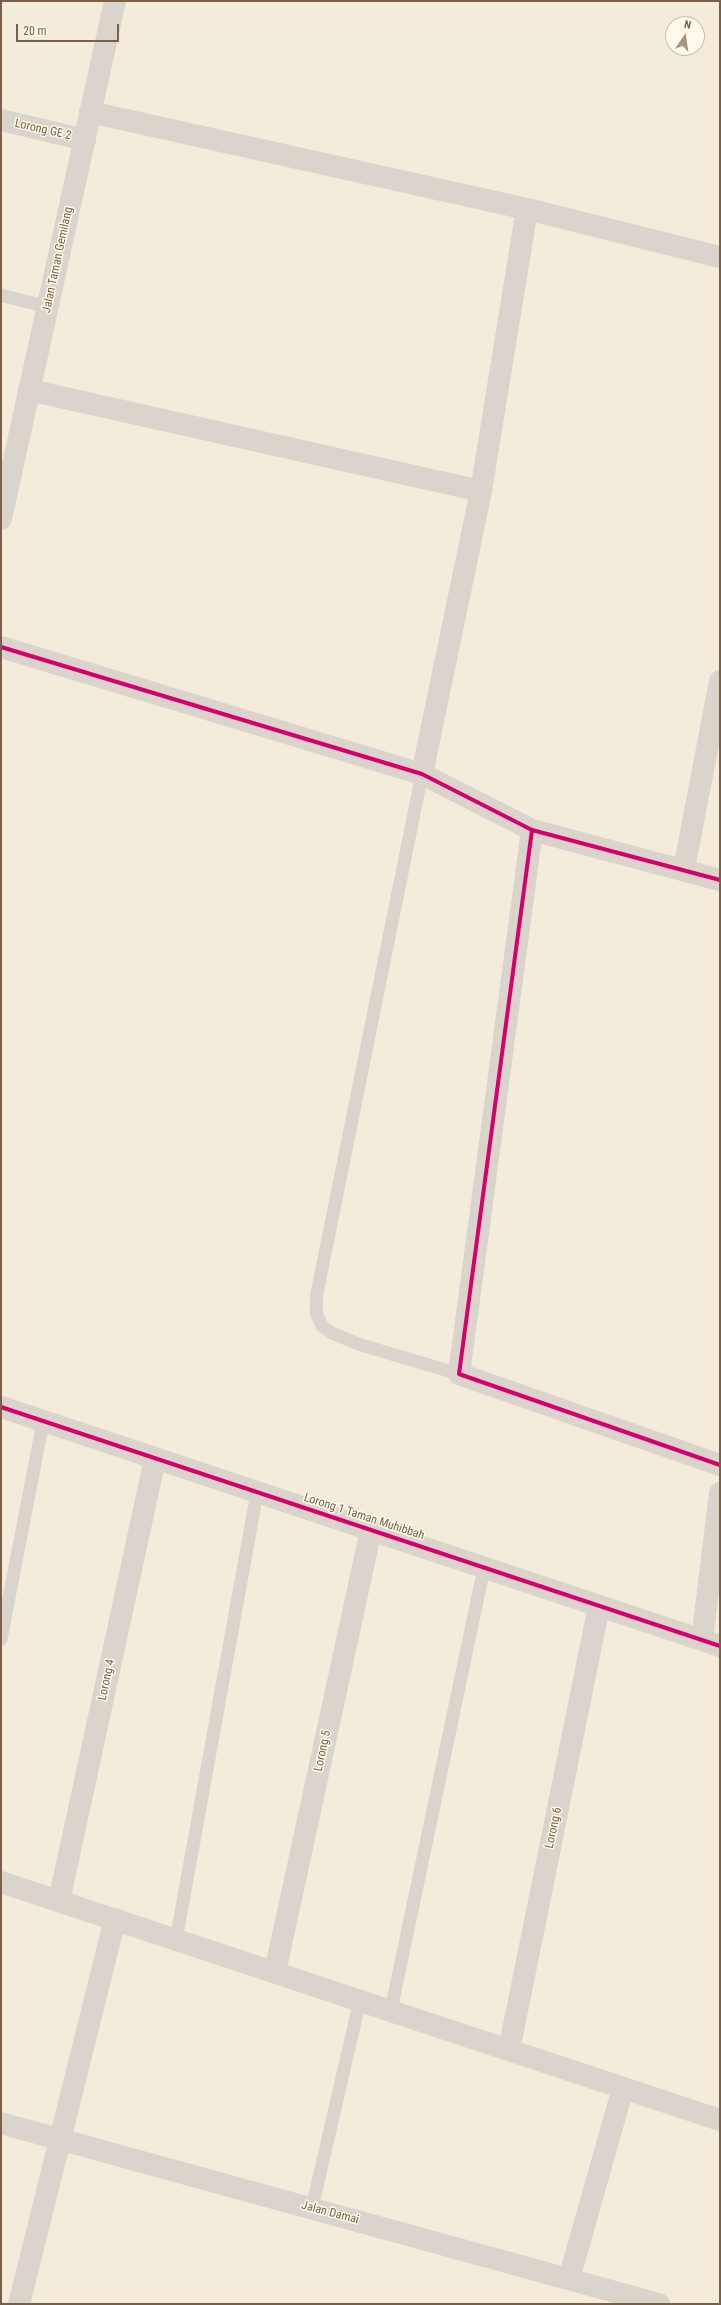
<!DOCTYPE html>
<style>
body{margin:0}
#map{position:relative;width:721px;height:2305px;overflow:hidden;background:#f8f4ea;font-family:"Roboto Condensed",sans-serif}
canvas{display:block}
.frame{position:absolute;inset:0;border:2px solid #796047;pointer-events:none}
.north{position:absolute;left:665px;top:16px;width:40px;height:40px;box-sizing:border-box;background:#fffaed;border:1px solid #c9bcab;border-radius:50%;rotate:13deg;font-size:11px;font-weight:700;line-height:16px;text-align:center;color:#796047}
.north::after{content:'';display:block;margin:auto;width:14px;height:18px;background:#a59480;clip-path:polygon(50% 0,100% 100%,50% 72%,0 100%)}
.scale{position:absolute;left:16px;top:24px;width:103px;height:18px;box-sizing:border-box;border:2px solid #796047;border-top:0;padding-left:5px;font-size:12px;line-height:14px;white-space:nowrap;color:#796047;-webkit-text-stroke:3px #fffaed;paint-order:stroke}
</style>
<div id="map">
<canvas width="721" height="2305"></canvas>
<div class="frame"></div>
<div class="north">N</div>
<div class="scale">20 m</div>
</div>
<script>
const ctx = document.querySelector('canvas').getContext('2d');
ctx.lineJoin = 'round';
function fill(path, color) { ctx.fillStyle = color; ctx.fill(path, 'evenodd'); }
const shape = rows => new Path2D(rows.map(r => 'M' + r).join(''));
function trace(path, color, width, dash) { ctx.strokeStyle = color; ctx.lineWidth = width; ctx.lineCap = dash ? 'butt' : 'round'; ctx.setLineDash(dash || []); ctx.stroke(path); }
function write(font, color, halo, rows, align = 'center') {
  ctx.font = font + ' "Roboto Condensed",sans-serif'; ctx.lineWidth = 3; ctx.setLineDash([]); ctx.textBaseline = 'middle'; ctx.strokeStyle = halo; ctx.fillStyle = color; for (const [text, x, y, turn = 0] of rows) {
    ctx.save(); ctx.translate(x, y); ctx.rotate((+turn || 0) * Math.PI / 180); ctx.textAlign = isNaN(turn) ? turn : align; if (halo) ctx.strokeText(text, 0, 0); ctx.fillText(text, 0, 0); ctx.restore();
  }
}
fill(shape([
 [1,1,720,1,720,2304,1,2304],
 [673,24,697,24,697,48,673,48]
]), '#f4ecda');
trace(shape([
 [1,295,48,307],
 [422,774,317,1293,316,1313,322,1326,332,1333,361,1345,459,1374],
 [1,1639,43,1422],
 [176,1940,257,1493],
 [391,2010,484,1568],
 [312,2208,360,2000]
]), '#dbd4cc', 13);
trace(shape([
 [90,112,527,209,720,257],
 [1,120,85,140],
 [29,390,481,491],
 [1,519,115,1],
 [1,647,422,774,532,830,720,880],
 [422,774,481,491,527,209],
 [532,830,459,1374,720,1465],
 [684,869,720,681],
 [1,1407,720,1646],
 [702,1640,720,1493],
 [1,1882,720,2120],
 [59,1901,155,1459],
 [275,1972,371,1530],
 [509,2050,599,1606],
 [1,2123,659,2304],
 [569,2279,623,2088],
 [19,2304,115,1919]
]), '#dbd4cc', 22);
trace(shape([
 [1,647,422,774,532,830,720,880],
 [532,830,459,1374,720,1465],
 [1,1407,720,1646]
]), '#d6006c', 4);
write('12px', '#796047', '#fffaed', [
 ["Lorong GE 2",43,130,13],
 ["Jalan Taman Gemilang",58,260,-78],
 ["Lorong 1 Taman Muhibbah",364,1517,18],
 ["Lorong 4",107,1680,-78],
 ["Lorong 5",323,1751,-78],
 ["Lorong 6",554,1828,-78],
 ["Jalan Damai",330,2213,15]
]);
</script>
